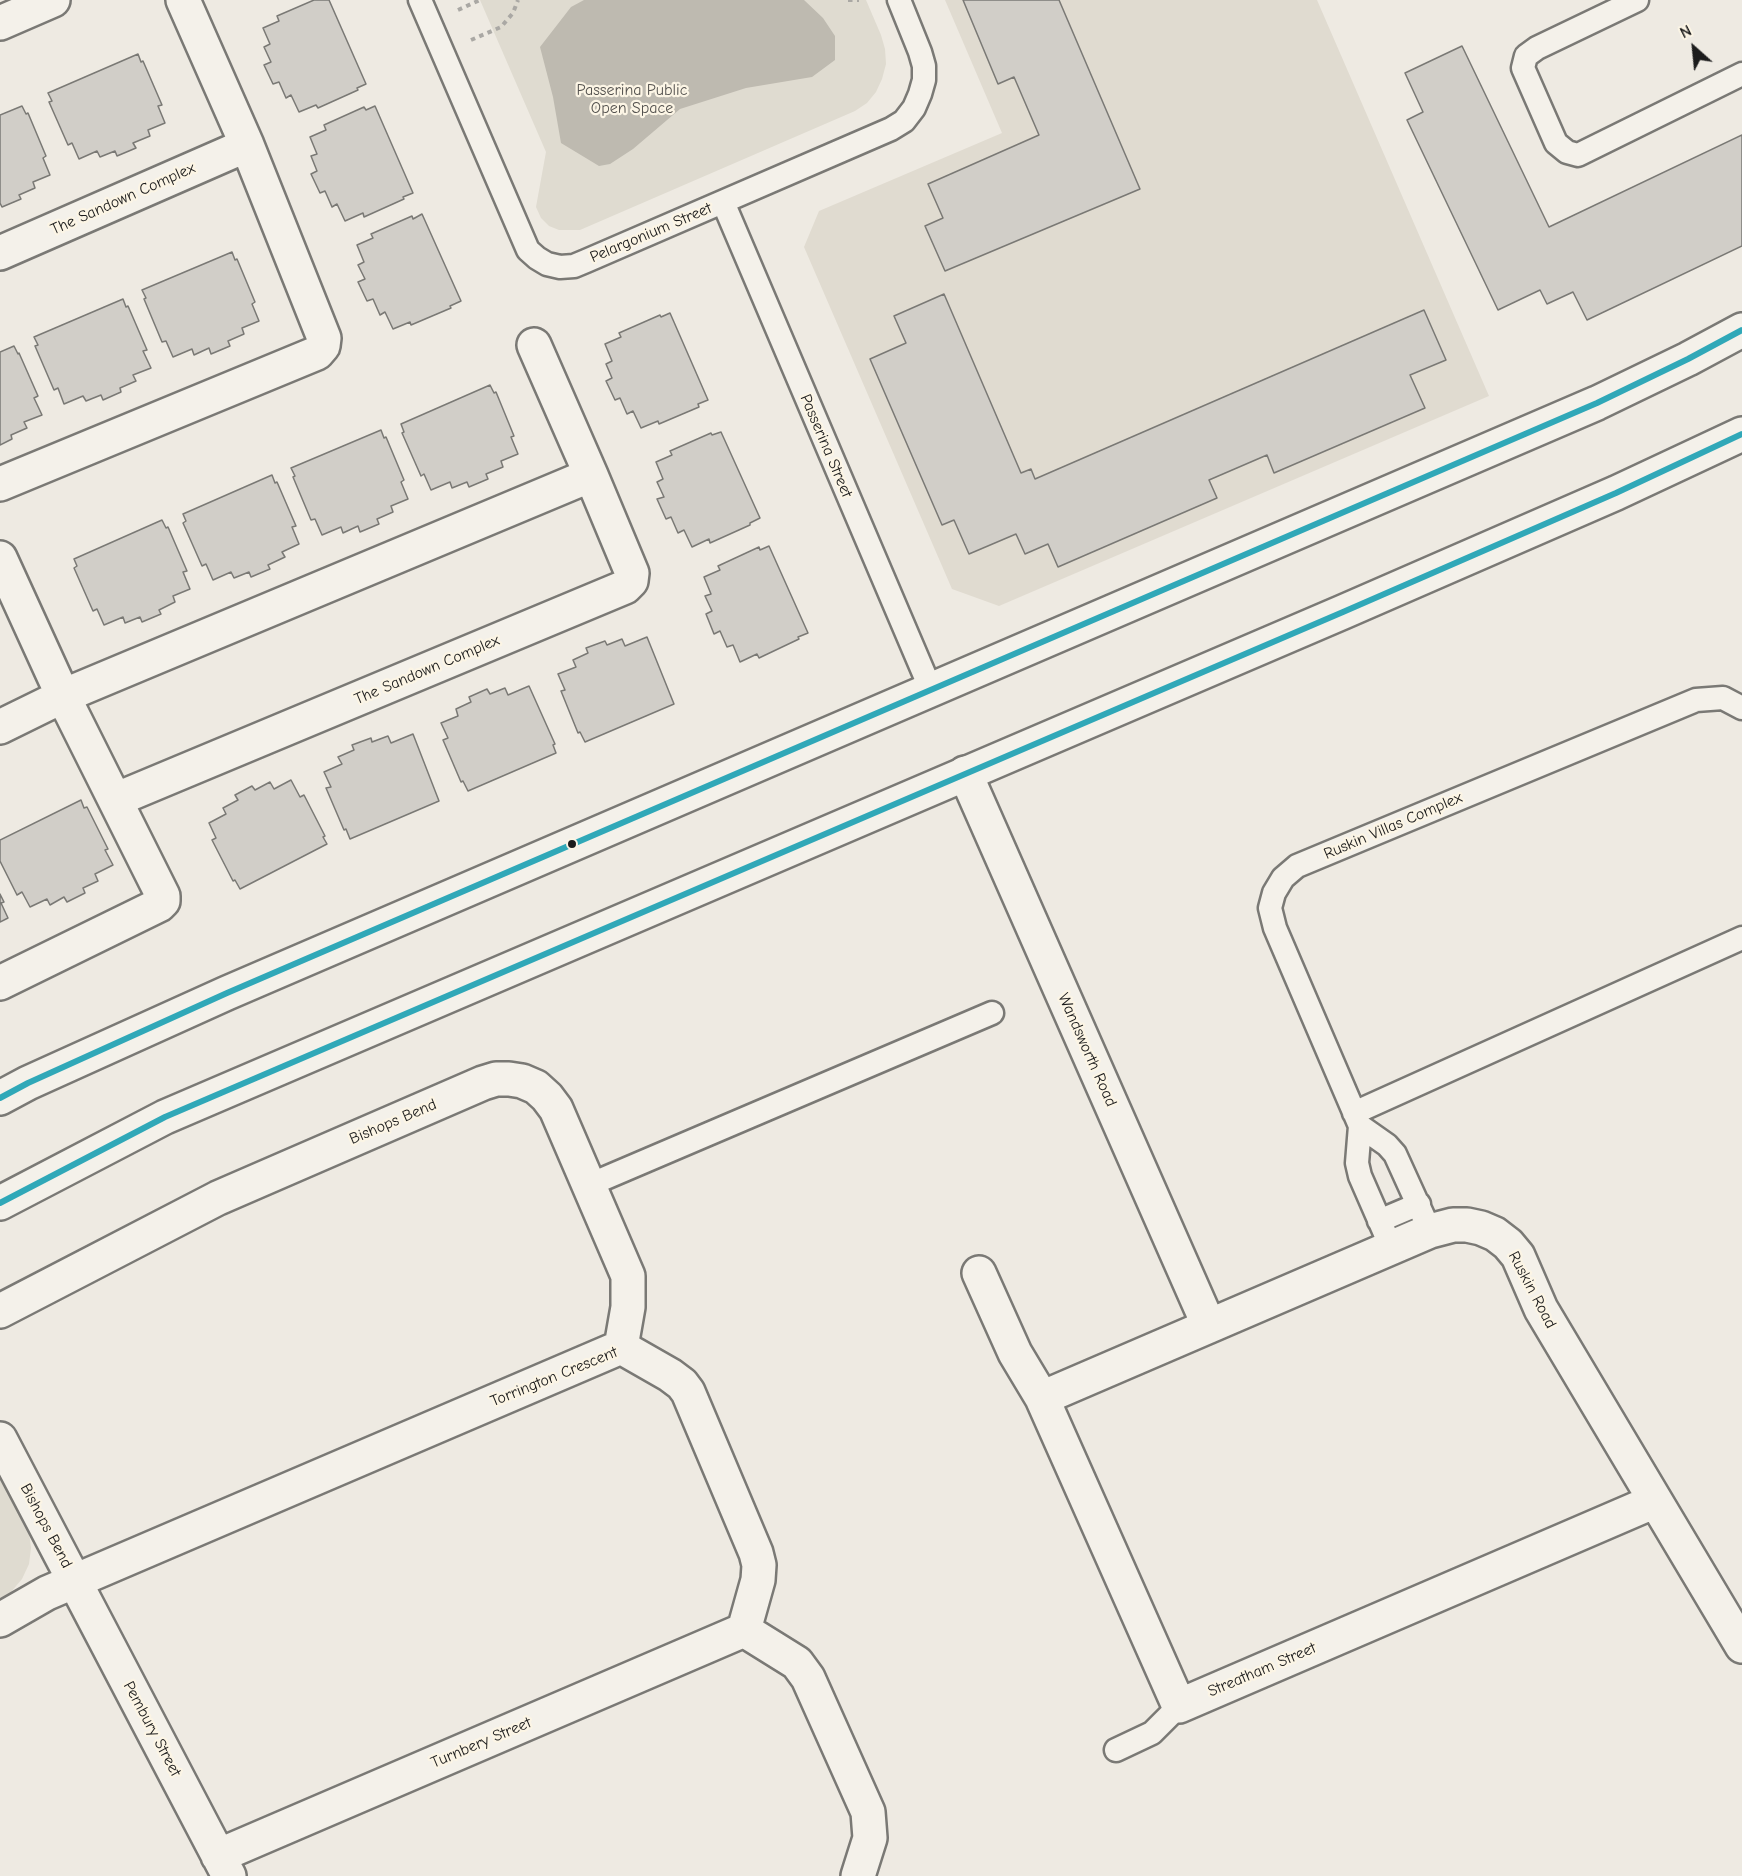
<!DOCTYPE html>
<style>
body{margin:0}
#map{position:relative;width:1742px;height:1876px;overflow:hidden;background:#eeeae2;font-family:"Comic Neue",sans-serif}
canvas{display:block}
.north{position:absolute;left:1664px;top:18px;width:60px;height:60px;-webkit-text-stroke:4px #fcf5e5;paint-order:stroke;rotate:333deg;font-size:16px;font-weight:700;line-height:24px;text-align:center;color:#1c1c1c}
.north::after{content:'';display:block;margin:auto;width:21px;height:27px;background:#1c1c1c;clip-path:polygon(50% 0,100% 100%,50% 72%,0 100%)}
</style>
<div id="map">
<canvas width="1742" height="1876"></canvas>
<div class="north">N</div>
</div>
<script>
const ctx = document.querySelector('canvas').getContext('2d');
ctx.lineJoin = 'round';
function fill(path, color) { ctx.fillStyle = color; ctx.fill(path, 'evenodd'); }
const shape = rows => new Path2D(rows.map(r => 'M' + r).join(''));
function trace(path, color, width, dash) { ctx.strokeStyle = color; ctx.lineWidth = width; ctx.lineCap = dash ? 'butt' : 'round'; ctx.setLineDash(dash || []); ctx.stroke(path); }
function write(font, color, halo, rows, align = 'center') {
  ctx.font = font + ' "Comic Neue",sans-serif'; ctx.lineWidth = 4.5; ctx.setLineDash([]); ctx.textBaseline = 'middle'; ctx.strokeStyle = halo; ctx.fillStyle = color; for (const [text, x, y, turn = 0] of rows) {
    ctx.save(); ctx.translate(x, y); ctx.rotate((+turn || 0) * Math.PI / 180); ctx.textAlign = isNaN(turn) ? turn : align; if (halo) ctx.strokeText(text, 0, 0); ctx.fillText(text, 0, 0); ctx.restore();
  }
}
fill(shape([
 [945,0,1317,0,1489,396,999,606,952,589,804,247,819,211,1002,133]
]), '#e0dbd0');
fill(shape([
 [480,0,866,0,881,35,885,49,886,64,882,79,876,92,867,103,855,111,580,230,559,230,549,226,541,218,536,207,546,152],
 [0,1475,29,1532,31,1548,29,1564,22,1579,11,1592,0,1599]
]), '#dfdbd0');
fill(shape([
 [584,0,804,0,823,18,835,36,835,60,812,77,746,88,680,109,633,149,610,164,599,166,561,143,553,97,540,47,571,7]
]), '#bebab0');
const building = shape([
 [314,0,329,0,366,84,357,88,358,90,318,108,316,105,299,112,291,95,286,98,279,82,273,84,264,65,271,62,264,47,270,44,263,28,279,21,277,16,314,0],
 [963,0,1059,0,1140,189,945,271,925,226,943,218,928,184,1039,135,1014,77,998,84,963,0],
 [1462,46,1549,227,1742,135,1742,246,1587,320,1573,292,1547,304,1540,290,1498,310,1407,120,1423,112,1405,73,1462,46],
 [138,54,141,62,143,61,162,105,158,106,165,123,148,130,150,136,133,143,136,148,117,156,115,151,100,157,97,151,79,159,72,143,68,145,49,102,52,101,48,93,138,54],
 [22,106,26,114,28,113,46,156,43,158,50,175,33,182,35,188,19,195,21,199,2,207,0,203,0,115,22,106],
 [375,106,413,193,403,197,404,199,364,217,363,213,345,221,337,204,332,207,325,191,320,193,311,174,317,171,311,156,317,154,310,137,326,130,324,125,364,107,366,110,375,106],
 [422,214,461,301,450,306,451,308,411,325,410,322,393,329,385,312,380,315,373,299,367,301,358,282,365,279,358,265,364,262,357,245,373,238,371,234,412,216,413,219,422,214],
 [232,252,235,260,237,259,255,302,252,304,259,321,242,328,244,334,228,341,230,346,211,354,209,348,194,355,192,349,173,357,166,341,162,342,144,299,146,298,142,290,232,252],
 [944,294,1021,473,1031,469,1035,479,1424,310,1446,360,1410,375,1425,408,1274,473,1267,455,1209,480,1217,498,1058,567,1048,544,1025,554,1016,534,969,554,954,520,942,525,870,359,906,343,894,316,944,294],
 [123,299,126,307,128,306,147,350,143,351,151,368,133,375,136,381,120,388,121,392,103,400,101,395,86,401,83,396,64,404,58,388,54,390,35,346,38,345,34,337,123,299],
 [670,313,708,400,698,404,699,407,659,424,658,421,641,428,633,411,627,414,620,398,615,400,606,381,612,378,606,364,612,361,605,344,621,337,619,333,660,315,661,317,670,313],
 [14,346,18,354,19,353,38,396,34,398,42,415,24,422,27,428,11,435,12,439,0,445,0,352,14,346],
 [490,385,494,393,496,392,514,436,511,437,518,454,501,461,503,467,486,474,488,479,469,487,467,482,452,488,450,482,431,490,424,474,421,476,402,433,404,432,401,424,490,385],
 [381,430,384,438,386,437,404,480,401,482,408,499,391,506,393,512,377,519,379,524,360,532,358,526,343,533,341,527,322,535,315,519,311,520,293,477,295,476,291,468,381,430],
 [721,432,760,518,750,523,750,525,710,543,709,539,692,547,684,530,678,533,671,517,666,519,657,499,664,497,657,482,663,479,656,462,672,455,670,451,711,433,712,435,721,432],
 [272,475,275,483,277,482,296,526,292,527,299,544,282,552,285,557,268,565,270,569,251,577,249,572,234,578,231,572,213,580,206,564,202,566,183,523,186,521,183,514,272,475],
 [162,520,166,528,168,527,187,571,183,572,190,589,173,596,175,602,159,610,161,614,142,622,140,617,125,623,123,617,104,625,97,609,93,611,74,568,77,566,74,559,162,520],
 [769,546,808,633,798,637,799,639,759,658,757,654,740,662,733,645,727,647,720,631,714,634,706,614,712,611,705,596,711,594,704,577,720,570,718,566,759,547,760,550,769,546],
 [647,637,674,704,585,742,580,732,578,733,561,691,565,690,558,674,576,667,573,660,588,653,586,648,605,641,607,645,622,639,625,646,647,637],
 [529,686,555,744,553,745,556,753,468,791,463,781,461,782,443,740,448,738,441,723,458,716,456,709,471,702,469,697,487,689,490,694,505,688,508,695,529,686],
 [413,734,439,801,350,839,346,829,344,830,326,788,331,787,324,772,342,764,338,757,354,750,352,745,371,738,372,742,388,736,391,743,413,734],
 [291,780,300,797,304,795,325,836,323,837,327,844,240,889,235,880,233,881,212,840,216,838,209,823,226,814,223,808,238,800,235,795,252,786,255,790,270,782,274,789,291,780],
 [81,800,84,808,87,807,108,849,105,850,113,865,95,874,98,881,83,888,85,893,67,902,64,897,50,905,47,899,30,907,22,892,17,895,0,861,0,840,81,800],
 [0,894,4,902,1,903,8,918,0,922,0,894]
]);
fill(building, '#d1cec8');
trace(building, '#7a7975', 1.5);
const service = shape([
 [420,0,528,250,537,258,547,264,560,267,574,266,586,261,891,129,904,121,914,108,920,94,924,80,924,66,920,52,899,0],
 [1637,0,1537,48,1526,56,1523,68,1556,143,1567,152,1578,155,1742,74],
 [723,202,931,690],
 [1354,1113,1742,938],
 [1360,1126,1387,1145,1395,1154,1430,1231],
 [589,1185,992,1013],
 [1379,1221,1419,1204],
 [1391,1247,1360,1176,1357,1163,1360,1126,1275,928,1270,908,1274,893,1283,878,1297,866,1696,700,1723,698,1742,708],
 [1116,1750,1152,1733,1179,1706]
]);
const minor = shape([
 [0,23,53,0],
 [0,253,247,145],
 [0,484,317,353,323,346,324,338,247,145,183,0],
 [0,558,63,696,163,896,163,901,159,905,0,983],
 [0,727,63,696,591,475],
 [965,773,1209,1326],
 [115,800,625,587,631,581,632,573,591,475,534,345],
 [979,1273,1015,1353,1042,1398,1179,1706,1655,1501],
 [0,1311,218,1198,483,1083,496,1079,509,1079,522,1081,536,1087,547,1097,556,1109,628,1276,628,1307,621,1347],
 [1042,1398,1430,1231,1453,1225,1467,1225,1481,1228,1495,1234,1508,1244,1518,1256,1541,1309,1742,1646],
 [0,1439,229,1876],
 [0,1620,47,1593,621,1347,670,1375,682,1384,688,1392,756,1553,759,1565,758,1580,744,1630,797,1663,808,1678,868,1812,870,1838,858,1876],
 [218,1856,744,1630]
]);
const secondary = shape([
 [0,1098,28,1083,227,993,1597,403,1688,359,1742,330],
 [0,1203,165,1117,1343,612,1616,493,1742,434]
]);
trace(service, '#7a7975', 27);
trace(minor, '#7a7975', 38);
trace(secondary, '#7a7975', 38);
trace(shape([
 [848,0,859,0],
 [458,10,480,0],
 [471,40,501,27,513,13,518,0]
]), '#aaa8a4', 4, [4.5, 4.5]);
trace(service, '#f4f1ea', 22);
trace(minor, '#f4f1ea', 33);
trace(secondary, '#f4f1ea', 33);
trace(shape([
 [0,1098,28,1083,227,993,1597,403,1688,359,1742,330],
 [0,1203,165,1117,1343,612,1616,493,1742,434]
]), '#30a8b8', 6);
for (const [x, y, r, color] of [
 [572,844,5,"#1c1c1c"]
]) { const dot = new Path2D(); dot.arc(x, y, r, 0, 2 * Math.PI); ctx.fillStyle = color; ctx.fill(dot); trace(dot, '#fcf5e5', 2); }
write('16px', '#53514e', '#fcf5e5', [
 ["Passerina Public",632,90],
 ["Open Space",632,108]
]);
write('16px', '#1c1c1c', '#fcf5e5', [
 ["The Sandown Complex",123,199,-24],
 ["Pelargonium Street",651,233,-23],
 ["Passerina Street",826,446,67],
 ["The Sandown Complex",427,670,-23],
 ["Ruskin Villas Complex",1393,826,-23],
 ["Wandsworth Road",1087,1050,66],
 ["Bishops Bend",393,1122,-23],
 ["Ruskin Road",1532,1290,62],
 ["Torrington Crescent",554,1377,-22],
 ["Bishops Bend",46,1526,62],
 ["Streatham Street",1262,1670,-23],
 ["Pembury Street",152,1729,62],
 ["Turnbery Street",481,1743,-23]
]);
</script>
